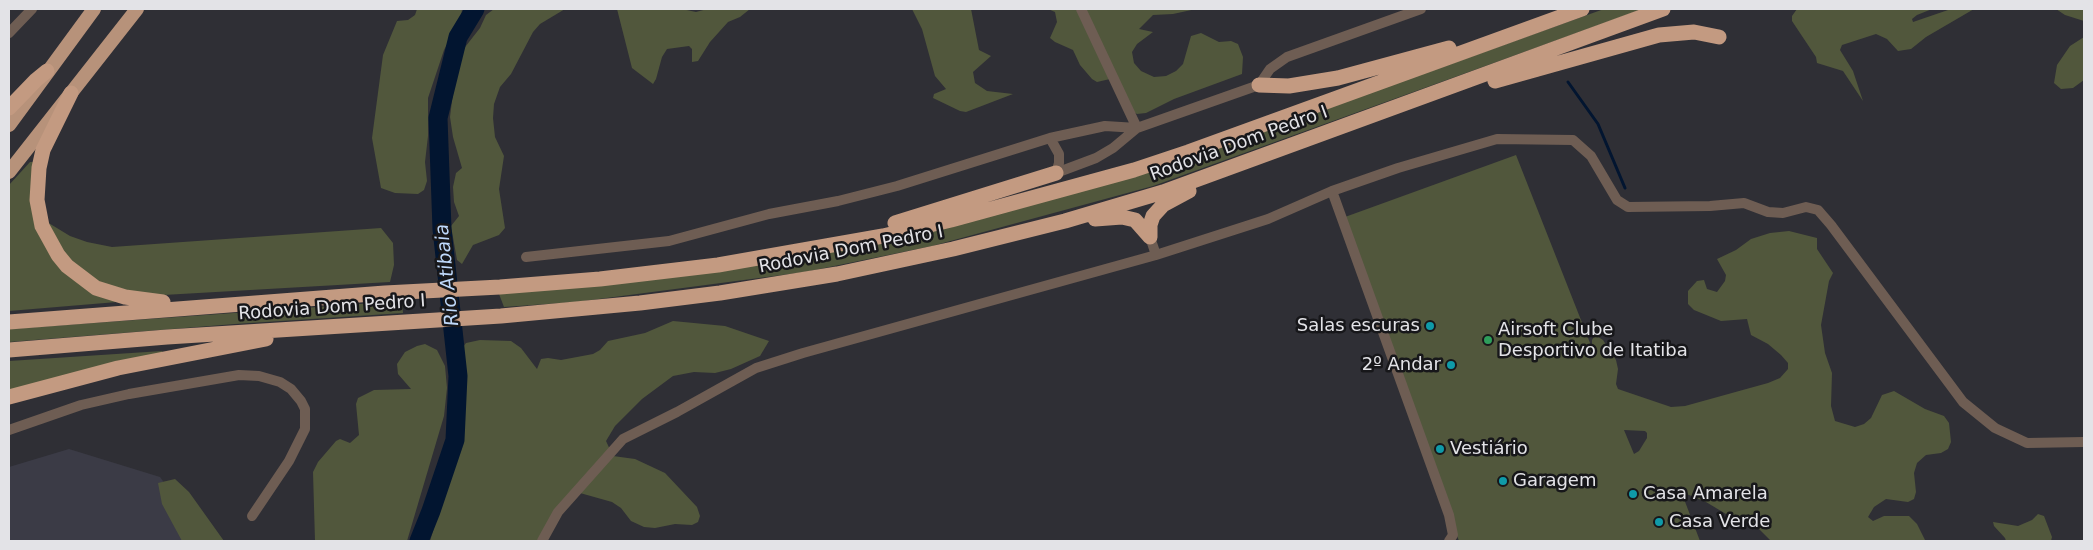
<!DOCTYPE html>
<meta charset="utf-8">
<style>
body{margin:0}
#map{position:relative;width:2093px;height:550px;overflow:hidden;background:#2f2f35;font-family:"DejaVu Sans",sans-serif}
canvas{display:block}
.frame{position:absolute;inset:0;border:10px solid #e3e3e7;pointer-events:none}
</style>
<div id="map">
<canvas width="2093" height="550"></canvas>
<div class="frame"></div>
</div>
<script>
const ctx = document.querySelector('canvas').getContext('2d');
ctx.lineJoin = 'round';
function fill(path, color) { ctx.fillStyle = color; ctx.fill(path, 'evenodd'); }
const shape = rows => new Path2D(rows.map(r => 'M' + r).join(''));
function trace(path, color, width, dash) { ctx.strokeStyle = color; ctx.lineWidth = width; ctx.lineCap = dash ? 'butt' : 'round'; ctx.setLineDash(dash || []); ctx.stroke(path); }
function write(font, color, halo, rows, align = 'center') {
  ctx.font = font + ' "DejaVu Sans",sans-serif'; ctx.lineWidth = 5; ctx.setLineDash([]); ctx.textBaseline = 'middle'; ctx.strokeStyle = halo; ctx.fillStyle = color; for (const [text, x, y, turn = 0] of rows) {
    ctx.save(); ctx.translate(x, y); ctx.rotate((+turn || 0) * Math.PI / 180); ctx.textAlign = isNaN(turn) ? turn : align; if (halo) ctx.strokeText(text, 0, 0); ctx.fillText(text, 0, 0); ctx.restore();
  }
}
fill(shape([
 [69,449,160,477,206,541,9,541,9,467]
]), '#3b3b46');
fill(shape([
 [417,9,462,9,461,18,444,50,428,98,428,136,425,162,427,181,424,190,418,194,395,193,381,188,372,138,383,55,397,21,408,20,415,15],
 [494,9,565,9,540,24,533,32,511,74,500,87,494,104,493,118,495,137,504,156,499,189,505,228,499,235,473,245,462,264,457,260,451,226,459,216,454,202,453,187,456,173,462,168,453,137,450,117,455,76,462,51,480,28,486,15],
 [617,9,682,9,696,12,707,9,750,9,740,17,728,22,710,42,698,61,692,62,692,49,689,46,667,49,662,57,656,79,653,84,632,68],
 [912,9,971,9,979,50,991,56,973,72,975,83,987,91,1013,94,966,112,960,111,933,98,934,94,946,89,935,76,922,29],
 [1048,9,1196,9,1173,14,1153,15,1139,29,1153,32,1137,44,1132,52,1134,63,1141,71,1154,77,1166,76,1176,71,1183,64,1191,36,1201,33,1219,42,1231,41,1238,44,1243,57,1242,74,1174,99,1146,113,1137,114,1125,107,1110,79,1097,82,1092,79,1080,65,1073,50,1055,42,1050,38,1057,22,1055,12],
 [1604,9,1643,9,1153,186,932,246,805,272,576,302,504,307,499,294,729,270,870,245,1361,96],
 [1797,9,1932,9,1917,15,1912,19,1913,22,1951,9,1974,9,1926,37,1911,49,1898,51,1887,39,1876,34,1842,45,1840,50,1853,71,1863,101,1843,71,1817,63,1816,57,1792,21,1792,16],
 [2056,9,2084,9,2084,21,2065,15],
 [2084,37,2084,80,2073,88,2061,89,2054,83,2057,65,2070,46],
 [1516,155,1592,348,1592,340,1595,335,1603,340,1616,360,1618,369,1616,384,1618,389,1671,407,1685,406,1768,383,1780,378,1788,369,1788,363,1781,355,1768,344,1751,335,1747,319,1721,321,1694,310,1688,304,1688,291,1697,281,1704,280,1707,289,1717,292,1725,281,1726,275,1717,259,1736,250,1751,239,1770,233,1789,231,1817,238,1817,249,1833,273,1829,281,1821,325,1825,353,1832,373,1831,406,1835,421,1855,427,1864,424,1871,418,1882,395,1894,391,1925,409,1944,416,1949,423,1951,442,1948,449,1941,453,1926,455,1917,463,1914,473,1916,492,1914,499,1908,502,1886,499,1874,507,1868,517,1873,521,1884,516,1909,516,1917,524,1925,540,1928,541,1771,541,1753,523,1736,520,1706,502,1672,488,1684,499,1700,541,1459,541,1345,217],
 [1624,430,1645,431,1647,433,1647,438,1639,451,1634,454],
 [30,162,34,162,46,245,117,302,9,311,9,185],
 [47,222,70,236,87,242,112,247,381,228,393,243,394,265,390,282,146,296,99,282,84,273,62,251],
 [402,301,403,313,235,324,9,342,9,329],
 [673,321,725,326,769,341,760,356,731,369,715,373,694,372,673,376,642,399,615,426,606,441,613,456,635,459,665,473,697,507,700,516,698,522,692,525,675,524,655,528,644,527,631,521,621,508,612,502,580,493,571,498,546,541,430,541,443,498,447,461,462,420,465,376,463,347,466,343,480,340,511,341,521,348,537,369,541,359,548,358,561,360,593,354,600,350,608,341,645,333],
 [425,344,437,350,445,366,447,388,444,416,407,541,315,541,313,472,318,462,336,441,340,439,350,443,359,435,356,404,358,398,374,390,411,389,398,374,397,364,405,352,417,346],
 [162,351,163,354,9,391,9,361],
 [175,479,189,492,224,541,182,541,162,504,158,483],
 [2038,514,2044,516,2052,537,2051,541,2006,541,2005,538,1994,526,1993,522,2018,526,2032,520]
]), '#51573c');
trace(shape([
 [1568,82,1598,124,1625,188]
]), '#021530', 3);
trace(shape([
 [419,541,431,511,455,440,458,376,442,229,438,118,458,37,475,9]
]), '#021530', 19);
trace(shape([
 [1081,9,1137,128],
 [9,33,32,9],
 [1050,138,1059,154,1059,163,1056,173],
 [1056,173,1096,158,1113,148,1137,128,1259,85,1270,69,1287,57,1421,9],
 [1332,191,1449,515,1453,535,1449,541],
 [1156,255,1268,219,1332,191,1398,168,1497,139,1573,140,1591,156,1617,200,1628,207,1710,206,1744,203,1768,212,1783,213,1806,207,1818,210,1831,225,1963,402,1995,428,2027,443,2084,442],
 [526,257,669,241,769,214,838,201,897,186,1050,138,1105,126,1137,128],
 [9,430,81,405,129,394,239,375,259,376,280,382,291,389,301,401,305,409,305,429,289,461,252,516],
 [542,541,558,512,623,439,677,412,756,368,803,353,1156,255,1150,237]
]), '#6e5d53', 10);
trace(shape([
 [9,125,94,9],
 [9,172,137,9]
]), '#b7927a', 14);
trace(shape([
 [1495,81,1659,35,1694,32,1719,37],
 [1259,85,1289,86,1338,78,1449,48],
 [71,93,43,150,39,168,37,200,42,226,58,255,67,266,96,288,125,297,163,302],
 [9,108,36,80,47,71],
 [1095,219,1122,217,1135,220,1150,237],
 [895,223,1056,173],
 [1150,237,1150,225,1153,216,1163,205,1189,191],
 [9,322,385,293,500,287,600,279,718,265,883,236,951,220,1134,170,1188,152,1582,9],
 [9,350,167,337,501,316,640,303,720,293,837,274,953,249,1065,221,1163,192,1663,9],
 [9,397,118,368,266,339]
]), '#c39a81', 15);
for (const [x, y, r, color] of [
 [1430,326,5,"#0f9aa8"],
 [1488,340,5,"#2e9e5b"],
 [1451,365,5,"#0f9aa8"],
 [1440,449,5,"#0f9aa8"],
 [1503,481,5,"#0f9aa8"],
 [1633,494,5,"#0f9aa8"],
 [1659,522,5,"#0f9aa8"]
]) { const dot = new Path2D(); dot.arc(x, y, r, 0, 2 * Math.PI); ctx.fillStyle = color; ctx.fill(dot); trace(dot, '#17171a', 2); }
write('18px', '#e3e3e7', '#17171a', [
 ["Rodovia Dom Pedro I",1239,144,-20],
 ["Rodovia Dom Pedro I",851,250,-11],
 ["Rodovia Dom Pedro I",332,308,-4]
]);
write('18px', '#e3e3e7', '#17171a', [
 ["Salas escuras",1420,326,"right"],
 ["Airsoft Clube",1498,330],
 ["Desportivo de Itatiba",1498,351],
 ["2º Andar",1441,365,"right"],
 ["Vestiário",1450,449],
 ["Garagem",1513,481],
 ["Casa Amarela",1643,494],
 ["Casa Verde",1669,522]
], 'left');
write('italic 19px', '#bfd9fb', '#17171a', [
 ["Rio Atibaia",448,275,-96]
]);
</script>
